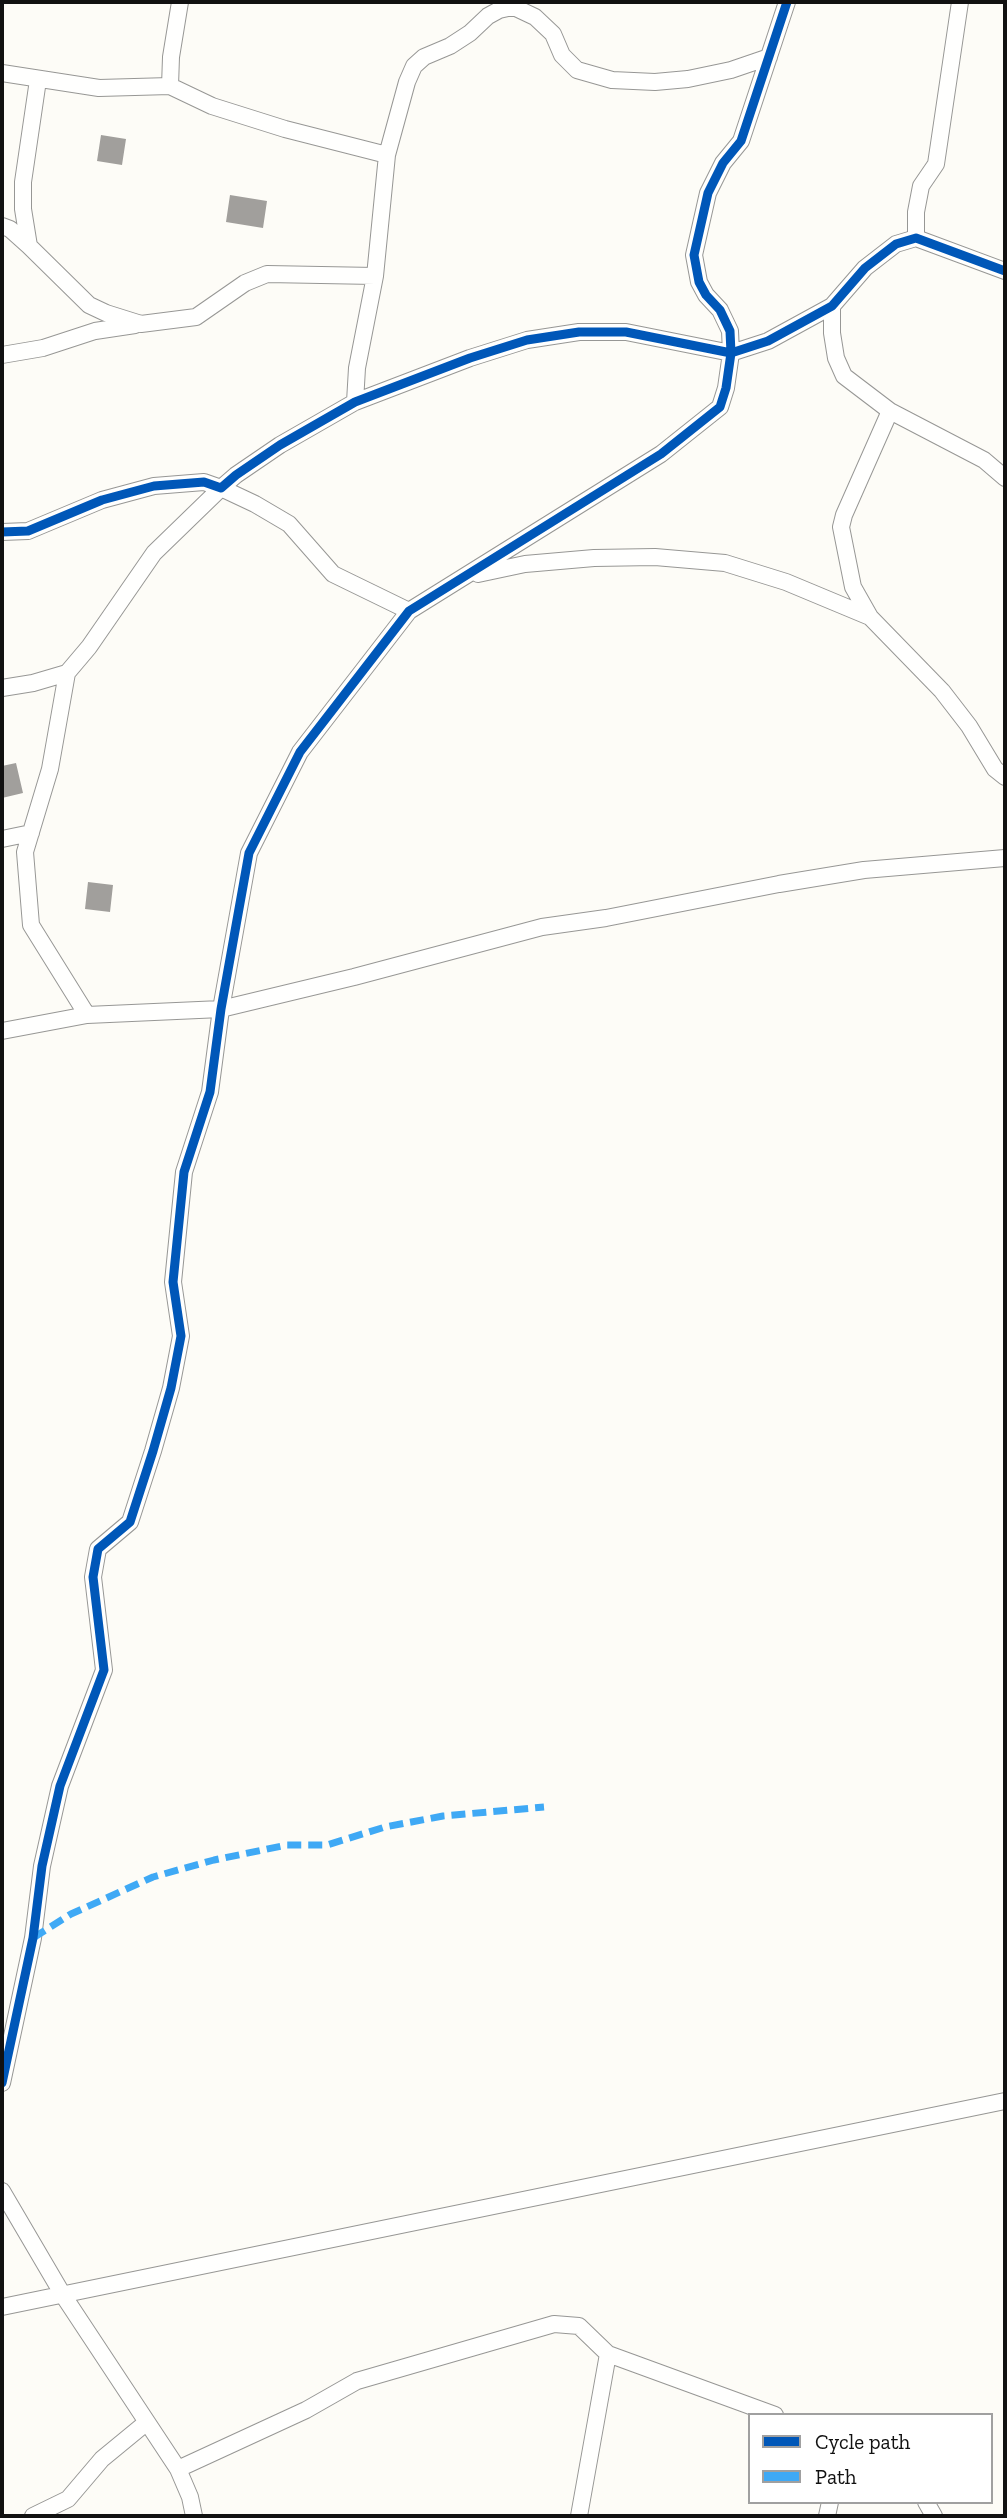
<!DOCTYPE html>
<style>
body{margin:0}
#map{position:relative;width:1007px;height:2518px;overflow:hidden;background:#fdfcf7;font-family:"Zilla Slab",serif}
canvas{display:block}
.frame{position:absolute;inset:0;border:4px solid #111;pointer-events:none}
.legend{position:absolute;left:748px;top:2413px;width:245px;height:91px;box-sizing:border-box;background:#fff;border:2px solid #a0a0a0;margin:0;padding:9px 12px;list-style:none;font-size:21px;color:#111}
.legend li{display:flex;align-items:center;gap:14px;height:35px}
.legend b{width:35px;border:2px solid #a0a0a0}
</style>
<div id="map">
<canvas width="1007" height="2518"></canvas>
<div class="frame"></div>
<ul class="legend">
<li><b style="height:9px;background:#0057b8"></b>Cycle path</li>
<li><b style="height:9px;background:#3fa9f5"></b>Path</li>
</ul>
</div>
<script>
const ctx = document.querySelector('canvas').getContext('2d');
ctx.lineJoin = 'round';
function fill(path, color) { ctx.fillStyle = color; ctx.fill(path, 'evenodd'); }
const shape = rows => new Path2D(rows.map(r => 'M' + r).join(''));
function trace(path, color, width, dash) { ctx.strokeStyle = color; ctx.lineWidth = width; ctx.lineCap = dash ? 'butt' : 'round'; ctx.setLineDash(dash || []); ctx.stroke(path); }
fill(shape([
 [101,135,126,139,122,165,97,161],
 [230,195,267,201,263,228,226,222],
 [16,763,23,793,2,798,2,766],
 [88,882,113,885,110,912,85,909]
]), '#a19f9c');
const street = shape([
 [180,2,171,57,170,86,212,106,285,129,387,155],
 [2,73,99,88,170,86],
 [2,226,10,229,29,246,89,305,106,313,141,324,196,317,245,283,267,274,375,276],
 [916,238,916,212,921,186,936,164,960,2],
 [29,246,23,209,23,182,38,80],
 [832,306,832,333,836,358,844,376,890,411,984,460,1005,478],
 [2,355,43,348,95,331,135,325],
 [355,402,357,368,375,276,387,155,407,82,414,66,424,57,450,46,470,33,488,16,499,10,508,8,516,8,535,17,553,34,562,55,577,70,612,80,655,82,688,79,731,70,769,57],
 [890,411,844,515,841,527,853,587,870,617,942,691,969,726,995,769,1005,777],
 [2,532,28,531,102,500,154,486,204,482,221,488,236,475,280,445,355,402,470,358,527,340,579,332,626,332,731,353,768,341,832,306,865,268,896,244,916,238,1005,271],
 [478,574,525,564,594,558,655,557,725,563,786,582,870,617],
 [67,673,50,769,25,852,31,925,87,1015],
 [2,688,33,683,67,673,89,647,154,553,221,488,255,504,289,524,333,574,409,611],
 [2,839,31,833],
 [2,1031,87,1015,221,1009,354,977,542,927,606,918,779,884,864,870,1005,858],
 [2,2083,33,1938,42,1866,60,1786,104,1670,93,1577,98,1549,130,1522,153,1451,171,1388,181,1336,173,1282,184,1172,210,1092,221,1009,249,853,300,752,409,611,661,454,720,407,726,388,731,353,730,331,720,310,706,295,699,282,694,255,708,193,723,163,741,141,787,2],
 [2,2191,63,2295,178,2469,190,2497,194,2516],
 [2,2307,1005,2101],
 [178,2469,306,2410,357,2381,554,2324,579,2326,608,2354,775,2415],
 [926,2502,934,2516],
 [33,2516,68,2499,102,2459,147,2422],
 [579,2516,608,2354],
 [827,2516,830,2502]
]);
trace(street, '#979795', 18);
trace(street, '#fffffe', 16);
trace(shape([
 [33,1938,71,1914,153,1877,214,1860,287,1845,327,1845,385,1827,443,1816,544,1807]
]), '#3fa9f5', 7, [14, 7]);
trace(shape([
 [2,532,28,531,102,500,154,486,204,482,221,488,236,475,280,445,355,402,470,358,527,340,579,332,626,332,731,353,768,341,832,306,865,268,896,244,916,238,1005,271],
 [2,2083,33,1938,42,1866,60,1786,104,1670,93,1577,98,1549,130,1522,153,1451,171,1388,181,1336,173,1282,184,1172,210,1092,221,1009,249,853,300,752,409,611,661,454,720,407,726,388,731,353,730,331,720,310,706,295,699,282,694,255,708,193,723,163,741,141,787,2]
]), '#0057b8', 9);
</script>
